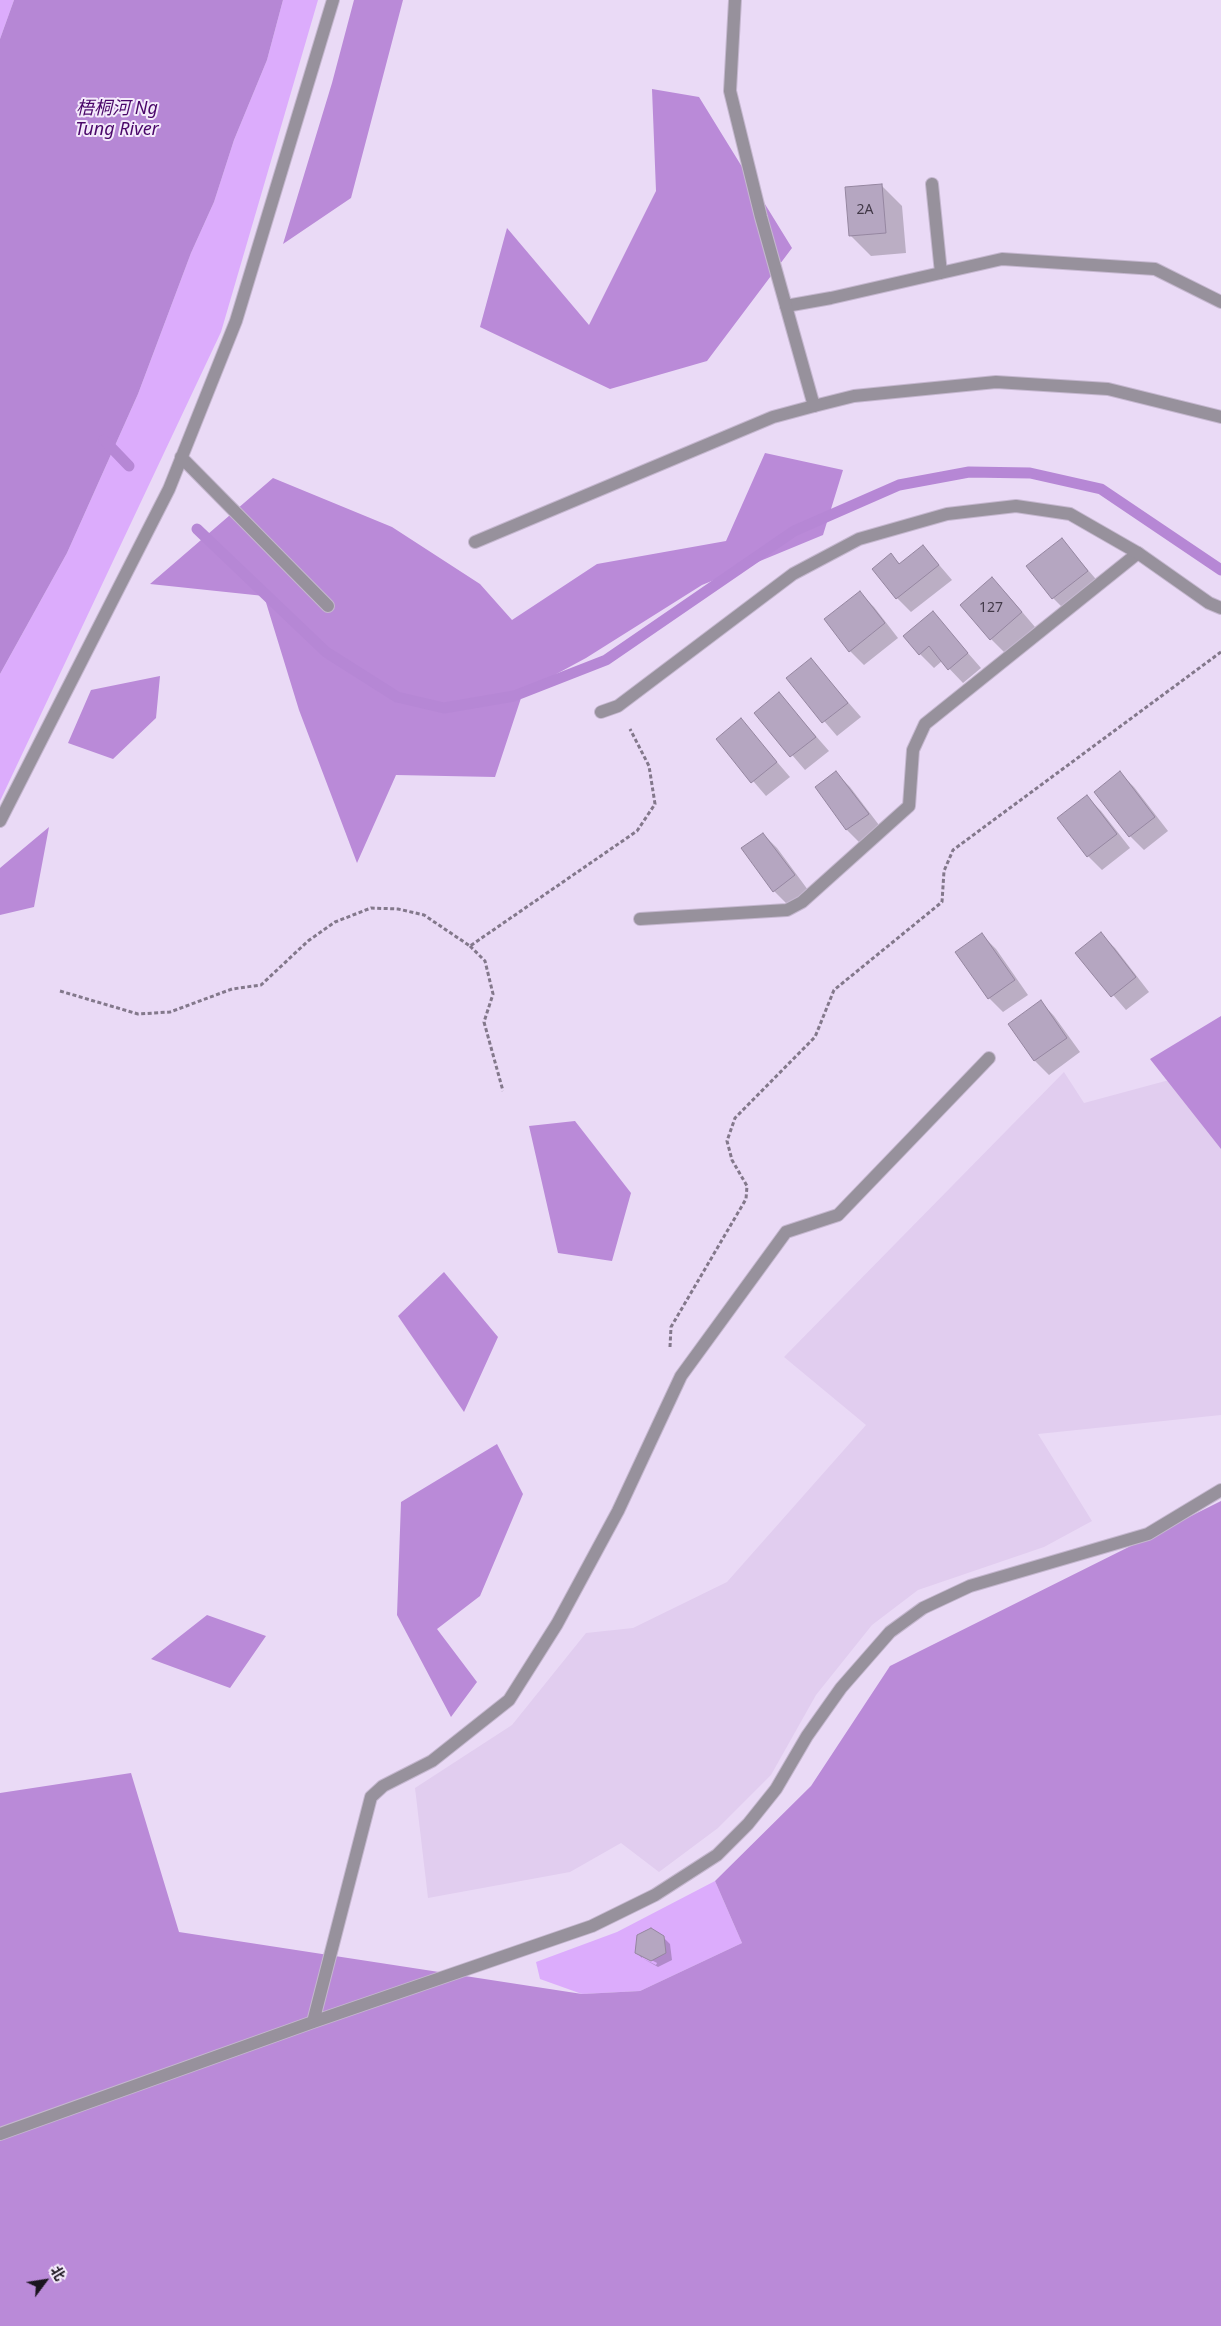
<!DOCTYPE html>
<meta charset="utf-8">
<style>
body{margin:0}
#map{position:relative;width:1221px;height:2326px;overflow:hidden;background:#eadaf6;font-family:"Noto Sans","Noto Sans SC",sans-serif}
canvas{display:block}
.north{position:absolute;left:20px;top:2256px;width:50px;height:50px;-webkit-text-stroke:4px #f4eafb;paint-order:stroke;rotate:59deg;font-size:14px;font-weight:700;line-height:20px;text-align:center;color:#1b151f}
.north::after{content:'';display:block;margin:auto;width:18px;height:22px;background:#1b151f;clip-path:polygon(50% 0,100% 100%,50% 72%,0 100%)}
</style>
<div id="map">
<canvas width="1221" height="2326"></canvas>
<div class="north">北</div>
</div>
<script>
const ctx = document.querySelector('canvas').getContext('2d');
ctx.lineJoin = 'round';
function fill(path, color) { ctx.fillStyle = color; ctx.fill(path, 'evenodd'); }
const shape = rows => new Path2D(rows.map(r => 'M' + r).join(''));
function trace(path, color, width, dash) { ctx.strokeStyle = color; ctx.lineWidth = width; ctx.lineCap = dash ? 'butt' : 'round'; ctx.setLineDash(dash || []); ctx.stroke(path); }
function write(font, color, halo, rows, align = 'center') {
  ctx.font = font + ' "Noto Sans","Noto Sans SC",sans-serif'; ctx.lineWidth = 4; ctx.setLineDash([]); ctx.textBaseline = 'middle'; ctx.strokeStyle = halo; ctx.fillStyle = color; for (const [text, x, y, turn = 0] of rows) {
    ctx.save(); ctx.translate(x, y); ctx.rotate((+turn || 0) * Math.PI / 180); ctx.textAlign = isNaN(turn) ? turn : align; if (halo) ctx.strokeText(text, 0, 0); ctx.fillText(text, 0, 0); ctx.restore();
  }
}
fill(shape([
 [1221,1066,1221,1415,1038,1434,1092,1521,1044,1547,918,1590,872,1625,816,1695,771,1775,718,1828,659,1872,621,1843,570,1872,428,1898,415,1788,512,1725,586,1633,633,1628,727,1582,866,1425,784,1357,1064,1072,1084,1103]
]), '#e1cdef');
fill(shape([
 [0,0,14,0,0,39],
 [283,0,318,0,221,332,0,801,0,674,67,553,138,394,191,253,214,202,234,140,267,60],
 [715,1881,742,1943,640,1991,582,1994,540,1979,536,1962,617,1932]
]), '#dcacfc');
fill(shape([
 [354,0,403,0,351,198,283,244,332,83],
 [652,89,699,97,792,248,707,361,610,389,480,327,507,228,589,325,656,191],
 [765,453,843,470,823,535,702,585,586,658,523,692,495,777,396,775,357,863,299,710,264,596,150,584,273,478,392,527,480,584,512,620,597,564,726,541],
 [160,676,156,718,113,759,68,743,91,690],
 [49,827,34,907,0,915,0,868],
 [1221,1016,1221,1149,1150,1059],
 [575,1121,631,1193,612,1261,558,1253,529,1126],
 [444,1272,498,1337,464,1412,398,1316],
 [497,1444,523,1494,480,1596,437,1629,477,1682,451,1717,397,1615,401,1502],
 [1221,1501,1221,2326,0,2326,0,1793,131,1773,179,1932,582,1994,640,1991,742,1943,715,1881,811,1786,890,1666],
 [207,1615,266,1636,230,1688,151,1659]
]), '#ba8ad8');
fill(shape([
 [14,0,283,0,267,60,234,140,214,202,191,253,138,394,67,553,0,674,0,39]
]), '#b687d5');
fill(shape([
 [881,185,902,206,906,253,871,256,850,235],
 [1062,540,1101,585,1067,612,1053,598],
 [923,546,952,580,911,612,897,598,891,555,900,564],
 [860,593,874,607,898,638,864,665,850,651],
 [1006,593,1035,627,1005,653,991,639],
 [933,613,981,668,963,683,942,661,934,668,920,654],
 [811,660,861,717,837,736,788,679],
 [779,694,829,751,805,770,756,713],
 [741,720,790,777,766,796,717,739],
 [836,773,850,787,882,829,861,844,847,830,817,788],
 [1120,773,1134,787,1168,831,1144,850,1130,836],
 [1087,797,1101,811,1130,848,1102,870,1088,856,1059,818],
 [763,834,777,848,808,890,788,905,774,891],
 [1101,934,1115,948,1149,992,1126,1010,1077,953],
 [982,935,996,949,1028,995,1003,1012,989,998],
 [1041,1002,1054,1016,1080,1052,1049,1075,1035,1061,1009,1024],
 [663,1937,670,1944,672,1960,658,1967,642,1958,656,1965,657,1963,642,1955,642,1958,637,1953]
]), '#0003');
trace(shape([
 [104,440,129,466],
 [197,529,326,652,397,697,444,708,514,696,606,660,794,531,899,485,969,472,1030,473,1101,489,1221,570]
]), '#b687d5', 11);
const building = shape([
 [882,184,886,233,849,236,845,187,882,184],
 [1062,538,1088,571,1052,599,1026,566,1062,538],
 [923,545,939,565,896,599,872,569,891,553,899,564,923,545],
 [992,577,1022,612,990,640,960,605,992,577],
 [860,591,885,623,849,652,824,619,860,591],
 [933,611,968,653,948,670,929,646,919,655,903,636,933,611],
 [811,658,848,703,822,723,786,678,811,658],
 [779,692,816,737,790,757,754,713,779,692],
 [741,718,777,762,751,783,716,739,741,718],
 [836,771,869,814,846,830,815,787,836,771],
 [1120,771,1155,817,1129,837,1094,792,1120,771],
 [1087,795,1117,834,1087,857,1057,818,1087,795],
 [763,833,795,875,773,892,741,848,763,833],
 [1101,932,1136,977,1111,997,1075,953,1101,932],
 [982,933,1015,980,988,999,955,952,982,933],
 [1041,1000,1067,1038,1034,1061,1008,1024,1041,1000],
 [651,1928,664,1936,666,1953,651,1961,635,1953,637,1935,651,1928]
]);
fill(building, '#b5a6c1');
trace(building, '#9586a0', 1);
const lane = shape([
 [932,184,941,273],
 [786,306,831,298,1002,259,1155,269,1221,302],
 [181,457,328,606],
 [475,542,773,417,814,406],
 [0,821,169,489,236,321,333,0],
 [640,919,787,910,802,902,909,806,913,750,925,724,1138,553]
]);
const street = shape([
 [735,0,730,91,761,217,814,406,854,396,996,382,1108,389,1221,417],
 [601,712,618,706,793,574,859,539,947,514,1016,506,1070,514,1138,553,1209,603,1221,608],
 [313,2022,371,1797,383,1786,432,1761,509,1700,557,1624,618,1511,681,1376,786,1232,838,1215,989,1058],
 [0,2134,313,2022,592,1926,655,1895,717,1855,748,1824,776,1789,807,1736,841,1688,890,1632,923,1608,970,1586,1148,1534,1221,1490]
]);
trace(lane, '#c5b7cf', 14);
trace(street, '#c5b7cf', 14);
trace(shape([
 [470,946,485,961,493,994,484,1022,503,1091],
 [60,991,138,1014,170,1012,232,989,261,985,308,941,335,922,371,908,398,909,424,915,470,946,637,831,655,804,649,766,630,729],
 [670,1347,671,1327,746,1199,747,1186,732,1160,727,1141,735,1118,815,1037,834,990,942,902,944,871,953,850,1221,652]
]), '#83788b', 3, [4, 2.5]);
trace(lane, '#97919c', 12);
trace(street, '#97919c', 12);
write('14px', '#423948', null, [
 ["2A",865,210],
 ["127",991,608]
]);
write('italic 18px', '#4a0769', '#f4eafb', [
 ["梧桐河 Ng",117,109],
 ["Tung River",117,130]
]);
</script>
